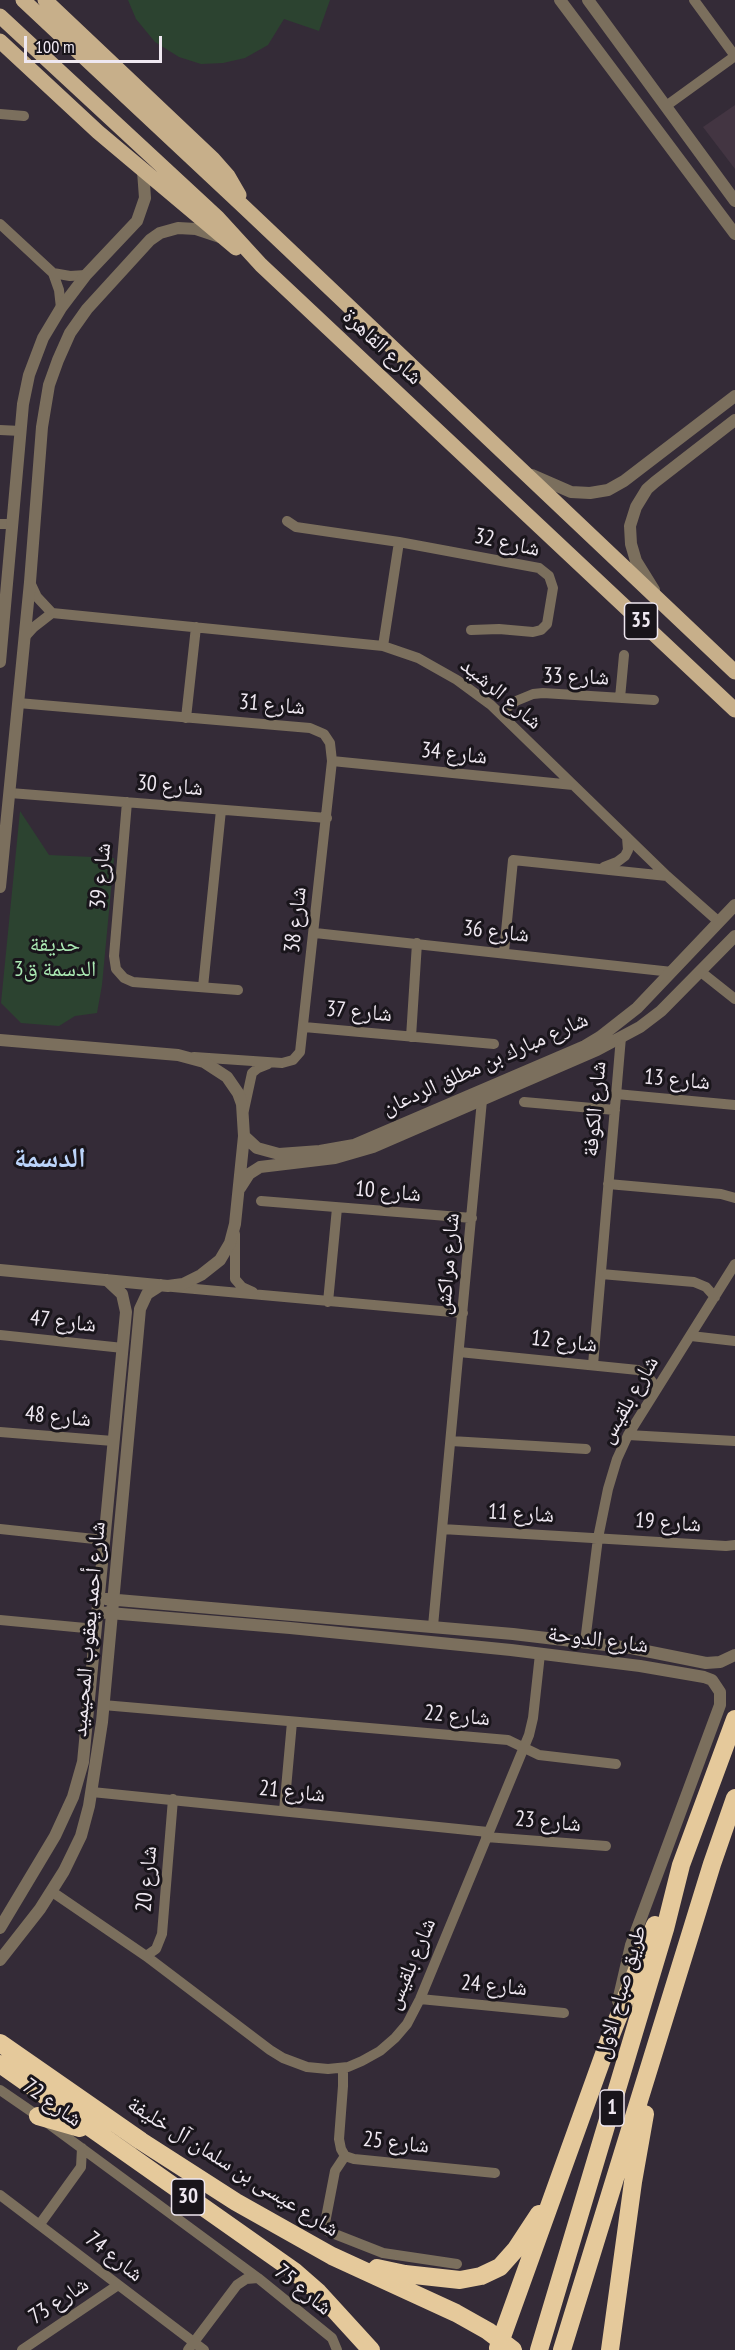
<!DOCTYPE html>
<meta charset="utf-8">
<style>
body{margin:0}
#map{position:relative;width:735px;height:2350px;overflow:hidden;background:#342b37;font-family:"PT Sans Narrow",sans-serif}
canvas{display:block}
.scale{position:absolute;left:24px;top:36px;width:138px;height:27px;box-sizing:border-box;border:3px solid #efe8f1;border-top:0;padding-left:8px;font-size:18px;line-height:21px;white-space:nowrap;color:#efe8f1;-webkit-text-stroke:4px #19151b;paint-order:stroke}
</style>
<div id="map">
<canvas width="735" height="2350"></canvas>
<div class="scale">100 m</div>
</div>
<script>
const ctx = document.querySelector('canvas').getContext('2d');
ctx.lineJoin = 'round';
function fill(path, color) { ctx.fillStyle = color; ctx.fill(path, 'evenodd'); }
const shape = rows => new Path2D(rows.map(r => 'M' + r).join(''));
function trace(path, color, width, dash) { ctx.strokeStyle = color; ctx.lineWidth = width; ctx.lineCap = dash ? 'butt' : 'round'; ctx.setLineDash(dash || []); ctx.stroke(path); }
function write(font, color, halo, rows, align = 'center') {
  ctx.font = font + ' "PT Sans Narrow","Noto Naskh Arabic",sans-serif'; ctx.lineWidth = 6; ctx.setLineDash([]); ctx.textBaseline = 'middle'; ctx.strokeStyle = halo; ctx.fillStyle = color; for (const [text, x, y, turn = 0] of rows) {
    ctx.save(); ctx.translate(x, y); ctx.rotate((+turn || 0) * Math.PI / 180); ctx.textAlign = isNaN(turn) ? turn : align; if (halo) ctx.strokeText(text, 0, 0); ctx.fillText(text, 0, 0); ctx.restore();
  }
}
fill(shape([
 [735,105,735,169,703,127]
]), '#433542');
fill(shape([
 [128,0,330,0,319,31,284,19,268,45,245,58,223,63,201,64,179,57,155,42,136,19],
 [20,811,49,855,114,858,102,985,97,1013,75,1016,59,1026,21,1023,1,1003]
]), '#2c4330');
trace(shape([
 [694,0,735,56],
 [666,106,735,56],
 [0,114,24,116],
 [0,224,53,273,59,290,61,308],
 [53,273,70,276,86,275],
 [0,430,21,431],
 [287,521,296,527,399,542,539,568,549,576,553,588,547,624,541,630,533,632,499,629,471,630],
 [0,524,12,524],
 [30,582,37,597,52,613,383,646,418,658,457,680,491,705,667,876,719,922],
 [24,638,34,627,52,613],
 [383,646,399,542],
 [620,698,624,655],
 [18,703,310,728,324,734,330,743,332,761,300,1052,293,1060,282,1063,194,1057],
 [500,713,516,701,533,694,543,693,654,700],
 [186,718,196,627],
 [332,761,573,785],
 [10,793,327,818],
 [127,802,114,956,116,969,124,978,133,982,238,990],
 [604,867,617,862,625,856,628,850,627,837],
 [315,933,672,972],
 [504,952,513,860,667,876],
 [701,972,735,999],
 [203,987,221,810],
 [304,1027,494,1044],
 [411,1037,417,943],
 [616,1094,735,1105],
 [524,1102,615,1110],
 [244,1110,252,1073,258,1068,268,1064],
 [608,1184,721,1194,735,1198],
 [261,1201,472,1218],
 [235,1234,235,1279,242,1287,253,1292],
 [601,1274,694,1282,706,1287,715,1297],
 [173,1287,463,1313],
 [328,1302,337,1208],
 [0,1335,123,1348],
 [691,1336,735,1341],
 [459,1352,638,1370,647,1375,657,1389],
 [593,1365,621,1037],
 [0,1432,113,1441],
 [628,1435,735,1441],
 [451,1441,586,1449],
 [0,1529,104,1540],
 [442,1529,726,1546,735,1545],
 [0,1620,96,1629],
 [433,1626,482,1100,481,1092],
 [585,1642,598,1538,608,1489,617,1459,628,1435,735,1264],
 [103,1705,508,1740,539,1755,616,1764],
 [92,1792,488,1832],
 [284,1811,292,1722],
 [486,1837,606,1846],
 [51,1891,146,1956,270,2050,283,2058,307,2067,328,2069,348,2067,362,2061,380,2051,395,2038,407,2024,420,1999,529,1735,533,1718,540,1654],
 [146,1956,156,1949,162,1934,173,1799],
 [420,1999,564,2013],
 [343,2068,343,2086,339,2139,341,2149,345,2156,354,2159,495,2173],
 [0,2090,38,2116,258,2278,332,2338,337,2350],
 [345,2156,335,2171,325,2223,327,2231,383,2253,457,2264],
 [0,2195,204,2350],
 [40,2224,81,2167,82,2148],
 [22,2350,118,2285],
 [188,2350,237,2285,246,2279,258,2278]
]), '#7b6f5d', 10);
trace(shape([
 [560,0,735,234],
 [588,0,735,201],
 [532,475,571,492,590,493,608,490,624,481,735,396],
 [654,590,636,561,631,544,630,526,636,507,647,489,655,482,735,420],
 [0,662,23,404,29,375,43,338,61,308,86,275,137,221,145,198,143,171],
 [0,887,30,582,42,427,49,385,58,360,70,333,87,309,150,240,160,233,178,228,196,229,220,237],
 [0,1040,178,1055,204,1062,227,1077,238,1093,242,1104,244,1136,235,1224,230,1243,220,1260,201,1275,183,1284,168,1286,0,1270],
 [244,1136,257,1148,279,1154,320,1151,354,1145,585,1046,600,1037,637,1008,735,905],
 [240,1188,249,1174,260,1167,335,1158,373,1147,597,1050,640,1027,661,1011,735,936],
 [106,1599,513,1634,631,1648,706,1663,720,1662,735,1655],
 [97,1612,290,1628,511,1650,640,1666,704,1677,712,1680,720,1692,720,1705,631,1945,618,2001],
 [0,1928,55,1836,73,1797,83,1762,126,1312,122,1294,107,1280],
 [0,1960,40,1909,64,1871,81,1836,89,1806,102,1722,140,1309,147,1294,161,1285]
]), '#7b6f5d', 12);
trace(shape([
 [23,0,243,206,735,672],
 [45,0,213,159,228,176,239,195],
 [0,16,218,218,261,265,735,710],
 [0,41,98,132,236,248]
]), '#c7af8a', 15);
trace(shape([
 [0,2043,141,2141,236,2202,332,2256,456,2313,488,2331,513,2350],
 [0,2064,294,2271,318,2292,371,2350],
 [38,2116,80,2128],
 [377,2268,405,2274,460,2280,481,2276,500,2267,516,2249,539,2214],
 [498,2348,609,2040,655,1925],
 [539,2350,665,1929,681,1865,735,1719],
 [562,2350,712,1864,735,1798],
 [610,2350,633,2182,645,2114]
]), '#e5c99b', 18);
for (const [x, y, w] of [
 [641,621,33],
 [612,2108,24],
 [188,2197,33]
]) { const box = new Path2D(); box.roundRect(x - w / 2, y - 18, w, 36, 4.5); ctx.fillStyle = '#19151b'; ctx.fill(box); trace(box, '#efe8f1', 1.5); }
write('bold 21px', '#efe8f1', null, [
 ["35",641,621],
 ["1",612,2108],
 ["30",188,2197]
]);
write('22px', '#efe8f1', '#19151b', [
 ["شارع القاهرة",382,347,43],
 ["شارع 32",507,543,12],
 ["شارع 33",576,677,2],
 ["شارع الرشيد",501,694,40],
 ["شارع 31",272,705,5],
 ["شارع 34",454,754,6],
 ["شارع 30",170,786,5],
 ["شارع 39",101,876,-85],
 ["شارع 38",296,920,-84],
 ["شارع 36",496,932,6],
 ["شارع 37",359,1012,5],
 ["شارع مبارك بن مطلق الردعان",485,1064,-24],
 ["شارع 13",677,1080,5],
 ["شارع الكوفة",595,1109,-85],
 ["شارع 10",388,1192,5],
 ["شارع مراكش",448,1264,-85],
 ["شارع 47",63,1322,6],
 ["شارع 12",564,1342,6],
 ["شارع بلقيس",629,1400,-60],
 ["شارع 48",58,1417,5],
 ["شارع 11",521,1514,3],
 ["شارع 19",668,1523,4],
 ["شارع أحمد يعقوب المحيميد",89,1629,-85],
 ["شارع الدوحة",598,1640,7],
 ["شارع 22",457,1716,5],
 ["شارع 21",292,1792,6],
 ["شارع 23",548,1822,5],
 ["شارع 20",147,1879,-85],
 ["شارع بلقيس",411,1964,-67],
 ["شارع 24",494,1986,5],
 ["طريق صباح الاول",621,1992,-74],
 ["شارع 72",52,2103,35],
 ["شارع 25",396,2143,6],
 ["شارع عيسى بن سلمان آل خليفة",233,2167,32],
 ["شارع 74",114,2257,38],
 ["شارع 75",303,2290,39],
 ["شارع 73",59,2301,-34]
]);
write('22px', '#abeab4', '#19151b', [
 ["حديقة",55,945],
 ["الدسمة ق3",55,970]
]);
write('bold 28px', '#bbd4fa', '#19151b', [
 ["الدسمة",50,1159]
]);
</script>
